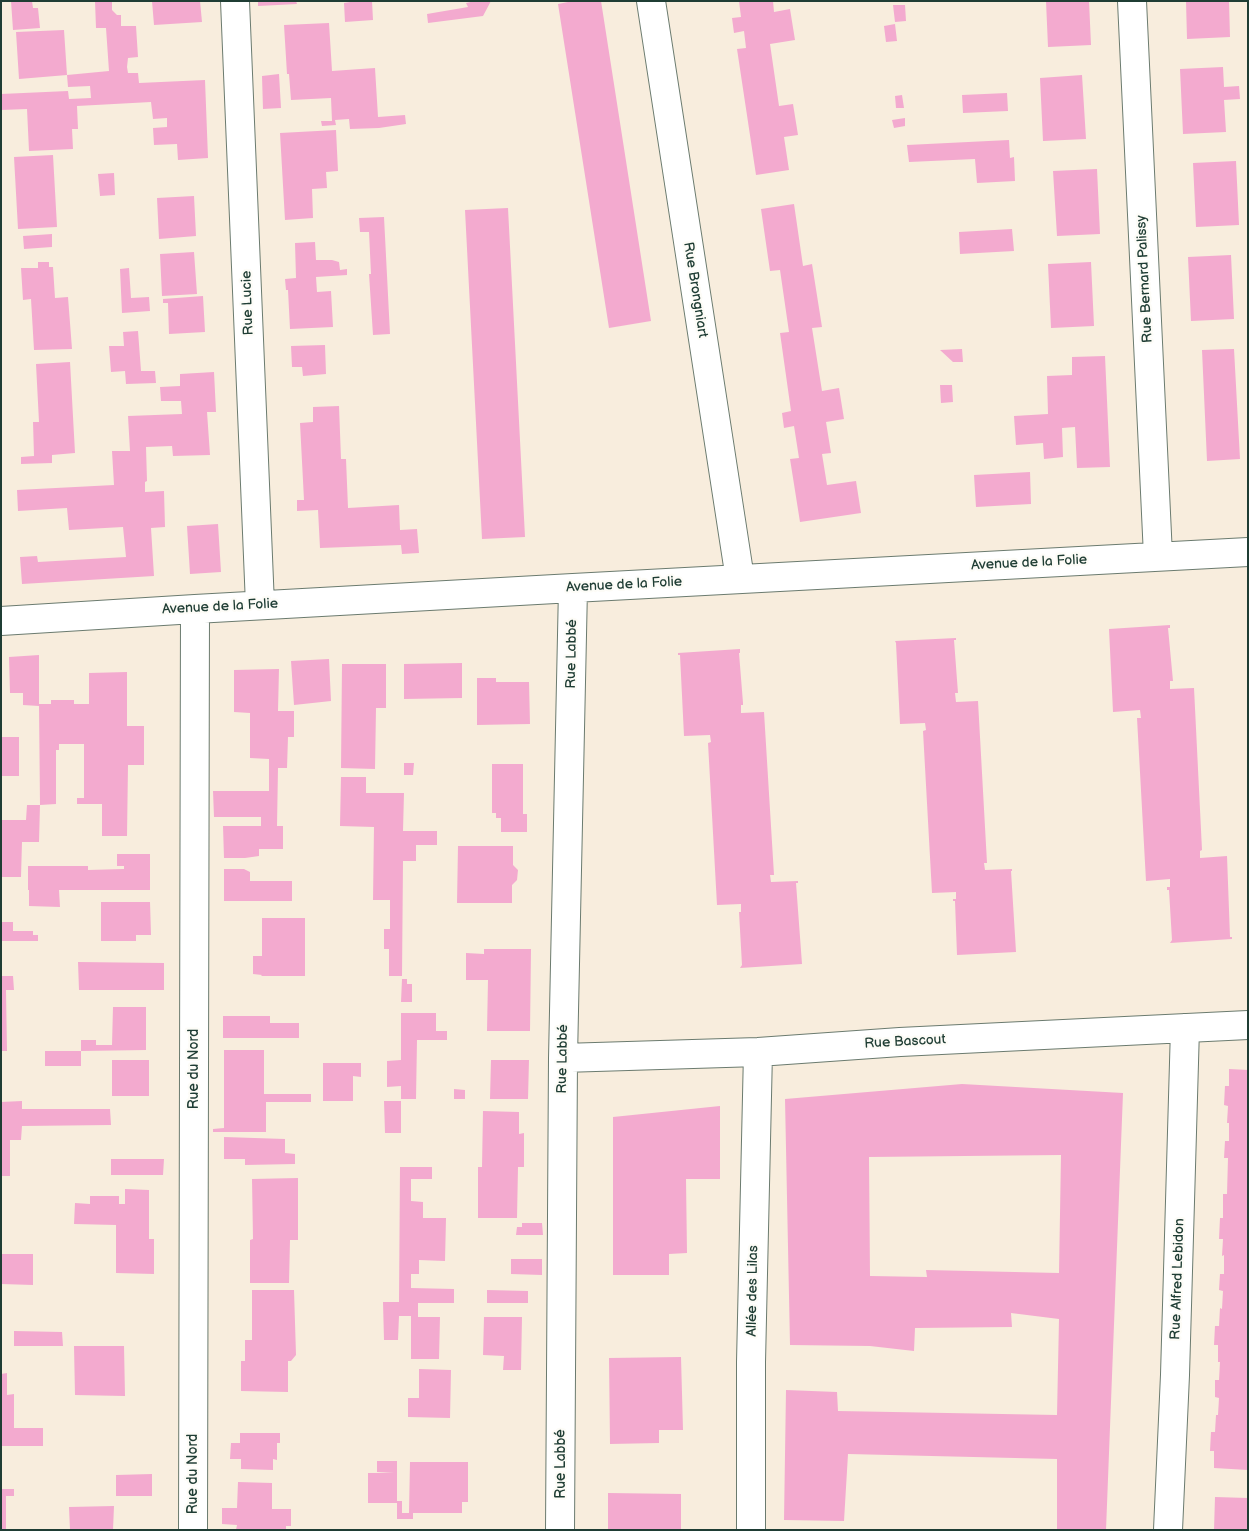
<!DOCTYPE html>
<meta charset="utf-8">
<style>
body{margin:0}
#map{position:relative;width:1249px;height:1531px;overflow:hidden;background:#f8eddd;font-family:"Balsamiq Sans",sans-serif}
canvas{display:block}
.frame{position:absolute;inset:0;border:2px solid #1f3d34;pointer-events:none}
</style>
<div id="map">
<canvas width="1249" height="1531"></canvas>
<div class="frame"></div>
</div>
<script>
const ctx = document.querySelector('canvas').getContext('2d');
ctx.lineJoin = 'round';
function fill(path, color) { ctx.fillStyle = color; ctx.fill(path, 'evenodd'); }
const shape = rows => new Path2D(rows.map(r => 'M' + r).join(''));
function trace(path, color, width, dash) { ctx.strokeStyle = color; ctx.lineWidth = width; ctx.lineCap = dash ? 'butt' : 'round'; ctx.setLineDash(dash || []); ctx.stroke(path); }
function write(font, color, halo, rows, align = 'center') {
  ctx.font = font + ' "Balsamiq Sans",sans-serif'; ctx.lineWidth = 4.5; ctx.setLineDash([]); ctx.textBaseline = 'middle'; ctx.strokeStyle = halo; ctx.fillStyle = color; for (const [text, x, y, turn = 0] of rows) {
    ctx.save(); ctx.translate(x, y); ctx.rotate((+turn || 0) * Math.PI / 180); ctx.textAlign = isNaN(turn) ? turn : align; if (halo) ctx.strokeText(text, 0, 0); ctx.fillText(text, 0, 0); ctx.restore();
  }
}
fill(shape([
 [11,1,32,1,33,8,38,8,40,28,13,30],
 [95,1,112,1,112,10,117,15,121,15,121,26,136,26,138,57,128,58,127,67,128,73,138,73,139,83,205,80,208,158,178,160,177,144,154,145,153,128,167,127,167,118,153,119,151,102,77,106,78,129,72,129,73,149,29,151,27,109,1,110,1,94,68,91,69,99,91,98,90,86,68,87,67,75,109,71,106,28,96,28],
 [152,1,200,1,202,22,154,25],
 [258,1,296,1,297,4,258,6],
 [350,1,372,1,373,20,345,22,344,3,350,2],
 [475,1,491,1,483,16,428,23,427,14,468,7,466,3],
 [573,1,601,1,651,321,609,328,558,4],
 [739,1,773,1,774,12,790,9,795,40,770,44,779,106,793,104,798,135,784,137,789,170,756,175,737,49,746,48,744,31,734,33,732,18,741,17],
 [1046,1,1089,1,1091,45,1048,47],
 [1186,1,1229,1,1230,37,1187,39],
 [893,5,905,5,906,21,895,22],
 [329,23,332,71,375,68,378,117,405,115,406,124,379,128,350,129,349,119,335,120,336,125,322,126,321,121,332,121,331,98,291,100,289,74,287,74,284,25],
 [895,24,897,41,886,42,884,26],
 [64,30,67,75,19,79,16,32],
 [1223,67,1224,87,1239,86,1240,99,1224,100,1226,132,1183,134,1180,69],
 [279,74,281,108,263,109,262,76],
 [1082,75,1086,139,1043,141,1040,78],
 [1007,93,1008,111,963,113,962,95],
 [902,95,904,108,896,108,895,96],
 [905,118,905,126,894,128,892,120],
 [336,130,338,171,326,172,327,188,312,189,313,218,285,220,280,133],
 [1009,140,1010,158,1014,157,1015,181,977,183,975,159,909,162,907,145],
 [53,155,57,227,18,229,14,157],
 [1236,161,1239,225,1196,227,1193,163],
 [1097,169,1100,234,1057,236,1053,171],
 [114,173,115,195,100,196,98,174],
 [194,196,196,236,159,239,157,198],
 [794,204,803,266,812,264,822,327,812,328,822,391,839,388,844,419,826,422,831,453,822,454,827,485,856,481,861,513,800,522,790,459,799,458,794,426,784,428,782,413,791,411,780,333,789,332,780,270,770,271,761,209],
 [508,208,525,537,482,539,465,210],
 [384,217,390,334,373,335,369,274,371,274,369,232,360,232,359,218],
 [1012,229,1014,251,960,254,959,232],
 [52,234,52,247,24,249,23,236],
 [315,242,316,260,332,260,339,262,340,270,347,269,347,275,316,277,317,292,331,291,333,327,290,329,288,290,286,290,285,279,296,278,295,243],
 [194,252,197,294,162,296,160,254],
 [1231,255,1234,319,1191,321,1188,257],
 [38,262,49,262,49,267,53,267,55,298,68,297,72,349,34,350,31,299,23,300,21,268,38,268],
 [1091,262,1094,326,1051,328,1048,264],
 [129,268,131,298,149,297,150,311,122,313,120,269],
 [203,296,205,332,169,334,168,303,163,303,163,299],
 [138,331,141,371,155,371,156,383,126,384,125,371,111,372,109,346,124,346,123,332],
 [325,345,326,374,303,376,302,367,292,367,291,346],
 [962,349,963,362,953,362,940,350],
 [1234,349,1240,459,1207,461,1202,350],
 [1105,356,1110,467,1077,468,1075,427,1062,428,1063,457,1044,459,1043,443,1016,445,1014,416,1048,414,1047,376,1072,375,1072,357],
 [70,362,75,453,52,455,52,463,21,464,21,457,34,456,33,422,39,422,36,364],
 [214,372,216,412,207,412,210,455,173,456,172,446,146,447,147,481,145,482,145,492,164,491,165,527,151,528,154,576,22,584,20,557,37,556,38,562,126,557,123,527,69,530,67,508,18,511,17,490,114,485,112,451,130,451,128,416,182,414,181,401,161,401,160,387,180,386,180,374],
 [940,385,952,385,953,402,941,403],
 [339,406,341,459,346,459,348,508,399,505,400,530,417,529,419,553,402,554,401,545,320,548,318,510,297,511,297,500,304,500,300,423,313,422,313,407],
 [1030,472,1031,504,976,507,974,475],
 [218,524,221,572,190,574,187,526],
 [1170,625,1170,628,1168,628,1173,681,1170,681,1170,689,1194,688,1202,850,1200,851,1200,858,1227,856,1230,937,1232,937,1232,939,1170,943,1172,940,1169,890,1167,890,1167,887,1170,887,1170,879,1146,881,1137,718,1141,718,1140,710,1113,712,1109,629],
 [956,638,956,640,954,640,958,693,955,693,956,702,978,701,987,863,984,863,985,870,1012,869,1012,871,1011,871,1016,952,957,955,955,901,953,901,953,899,956,899,956,892,932,893,923,731,926,730,925,723,900,724,896,643,895,641],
 [740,649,740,653,739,653,743,703,743,705,741,705,741,713,764,712,774,875,770,875,771,882,798,881,798,883,796,883,802,964,740,968,742,965,739,912,741,912,741,904,717,905,708,743,711,742,710,735,684,736,680,655,678,655,678,653],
 [39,655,39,706,23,705,23,693,10,693,9,657],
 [329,659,331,701,294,705,291,661],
 [462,663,462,698,404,699,404,664],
 [342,664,386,664,386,708,376,708,375,769,341,768],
 [279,669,278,711,294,711,294,737,288,737,287,768,278,768,277,826,283,826,283,849,259,849,259,856,245,858,224,858,223,826,261,826,261,817,214,817,213,791,269,791,269,759,250,758,250,713,234,712,234,670],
 [127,672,127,726,144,726,144,765,128,765,127,836,102,836,102,804,77,804,77,798,84,798,84,744,59,744,59,750,56,750,56,804,40,805,39,842,22,842,21,877,1,877,1,820,26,820,27,805,40,805,39,704,51,704,51,700,74,700,74,704,89,704,89,673],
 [477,678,496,678,496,682,529,682,530,724,477,725],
 [1,737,19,737,19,776,1,776],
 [404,763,414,763,413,775,404,775],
 [492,764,523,764,523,814,527,814,527,832,501,832,501,818,496,818,496,813,492,813],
 [341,777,366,777,366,793,404,793,403,831,437,831,437,845,416,845,416,861,403,861,402,976,389,976,389,949,384,949,384,929,390,929,390,900,373,900,374,827,340,826],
 [458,846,513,846,513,865,518,870,517,880,512,885,512,903,457,903],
 [117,854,150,854,150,890,59,890,60,907,29,906,29,890,28,890,28,866,88,866,88,870,124,869,124,866,117,866],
 [224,869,244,869,250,872,250,881,292,881,292,901,224,901],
 [101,902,150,902,151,935,136,935,136,941,101,941],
 [262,918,305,918,305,976,261,976,262,975,253,974,253,956,262,956],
 [1,922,13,922,13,931,33,931,33,935,38,935,38,941,1,941],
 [484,949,531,949,530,1031,487,1031,488,980,466,980,466,953,484,954],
 [78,962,164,963,164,990,79,990],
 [1,976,13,976,14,990,6,990,7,1051,1,1051],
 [402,979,407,979,407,984,412,984,412,1002,401,1002],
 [113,1007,146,1007,146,1050,81,1051,81,1066,45,1066,45,1051,81,1051,81,1040,96,1040,96,1045,112,1045],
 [401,1013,436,1013,436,1031,447,1031,447,1040,417,1040,416,1099,401,1099,401,1086,387,1087,387,1061,401,1060],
 [223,1016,270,1016,270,1023,299,1023,299,1038,223,1038],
 [224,1050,264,1050,264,1094,311,1094,311,1102,266,1102,266,1132,213,1132,213,1129,224,1128],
 [112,1060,149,1060,149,1096,112,1096],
 [491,1060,529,1060,528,1099,490,1099],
 [323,1063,361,1063,361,1077,353,1076,353,1101,323,1101],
 [1229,1069,1248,1070,1248,1470,1214,1468,1214,1451,1210,1451,1211,1432,1215,1432,1216,1415,1218,1415,1219,1398,1215,1397,1215,1380,1219,1380,1220,1362,1218,1362,1218,1345,1214,1345,1215,1326,1219,1326,1220,1308,1222,1309,1223,1291,1219,1290,1220,1274,1224,1274,1224,1255,1222,1256,1223,1239,1219,1239,1220,1218,1223,1218,1223,1194,1227,1194,1228,1158,1224,1158,1225,1141,1229,1141,1229,1123,1227,1123,1228,1106,1224,1105,1225,1086,1229,1086],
 [962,1084,1123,1093,1106,1530,1057,1530,1057,1459,848,1454,844,1521,784,1520,786,1390,837,1392,838,1411,1057,1415,1059,1319,1011,1313,1012,1327,915,1328,914,1351,870,1346,790,1345,785,1099],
 [1061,1155,1059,1273,926,1270,927,1277,870,1276,869,1157],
 [454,1089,465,1090,465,1099,454,1099],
 [22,1101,22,1109,110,1109,111,1125,22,1126,21,1140,10,1140,10,1176,1,1176,1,1102],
 [384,1101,401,1101,401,1133,385,1133],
 [720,1106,720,1179,686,1179,687,1253,669,1254,669,1275,613,1275,613,1117],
 [483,1111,519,1112,519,1134,524,1133,524,1167,518,1167,517,1218,478,1218,478,1167,482,1167],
 [224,1137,285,1139,285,1153,295,1154,295,1164,245,1165,245,1159,224,1159],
 [111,1159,164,1159,163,1175,111,1175],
 [400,1167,432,1167,432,1179,411,1179,411,1201,423,1202,423,1218,446,1218,445,1261,419,1260,419,1274,411,1274,411,1288,454,1289,454,1303,418,1303,418,1317,440,1317,439,1359,411,1359,411,1316,399,1316,398,1340,384,1340,383,1302,399,1302],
 [298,1178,298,1240,290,1240,289,1283,250,1283,250,1240,253,1239,252,1179],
 [125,1189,149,1190,149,1239,154,1239,154,1274,116,1273,116,1225,74,1224,75,1203,90,1204,90,1196,119,1196,119,1204,125,1204],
 [522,1223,542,1223,543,1235,516,1235,517,1227,522,1227],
 [1,1254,33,1254,33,1285,1,1284],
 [511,1259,542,1259,542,1275,511,1274],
 [252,1290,294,1290,296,1355,291,1361,288,1361,288,1392,241,1391,241,1361,245,1361,245,1340,252,1340],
 [487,1290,528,1291,528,1303,487,1303],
 [484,1317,522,1317,521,1370,503,1370,504,1356,483,1355],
 [14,1331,62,1332,63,1346,14,1346],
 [74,1346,124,1346,125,1396,75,1395],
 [681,1357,683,1430,659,1430,659,1443,610,1444,609,1358],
 [419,1369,451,1370,450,1418,408,1417,408,1398,419,1398],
 [7,1373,7,1395,14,1394,14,1428,43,1428,43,1446,1,1446,1,1374],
 [240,1433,280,1433,280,1443,277,1443,277,1460,273,1459,273,1470,241,1469,241,1459,230,1459,231,1443,240,1443],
 [377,1461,397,1461,397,1501,402,1501,402,1513,409,1513,410,1462,468,1462,468,1502,462,1502,462,1513,413,1513,413,1519,397,1519,397,1503,368,1503,368,1473,394,1473,377,1472],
 [152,1474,152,1496,116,1496,116,1475],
 [238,1482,272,1483,272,1509,291,1509,291,1526,286,1526,286,1530,236,1530,237,1525,222,1524,222,1508,237,1508],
 [1,1489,14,1489,14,1496,6,1496,6,1530,1,1530],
 [608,1493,681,1494,681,1530,608,1530],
 [1215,1497,1248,1498,1248,1530,1214,1530],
 [114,1506,113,1530,70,1530,69,1507]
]), '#f3aacf');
const minor = shape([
 [235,1,260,605],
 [651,1,740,579],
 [1132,1,1158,556],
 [1,621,195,609,573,588,1248,552],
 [563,1058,758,1052,900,1042,1248,1025],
 [193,1530,195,609],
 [560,1530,563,1058,573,588],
 [751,1530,751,1362,758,1052],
 [1168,1530,1175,1375,1185,1028]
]);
trace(minor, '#6b7b6f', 30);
trace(minor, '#fff', 28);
write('14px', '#1f3d34', '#fdfcf7', [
 ["Rue Bernard Palissy",1145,279,-93],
 ["Rue Brongniart",695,290,81],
 ["Rue Lucie",248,303,-92],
 ["Avenue de la Folie",1029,563,-3],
 ["Avenue de la Folie",624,585,-3],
 ["Avenue de la Folie",220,607,-3],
 ["Rue Labbé",572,654,-89],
 ["Rue Bascout",905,1042,-3],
 ["Rue Labbé",563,1059,-89],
 ["Rue du Nord",194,1069,-90],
 ["Rue Alfred Lebidon",1178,1279,-88],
 ["Allée des Lilas",753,1291,-89],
 ["Rue Labbé",561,1464,-90],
 ["Rue du Nord",193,1474,-90]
]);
</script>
